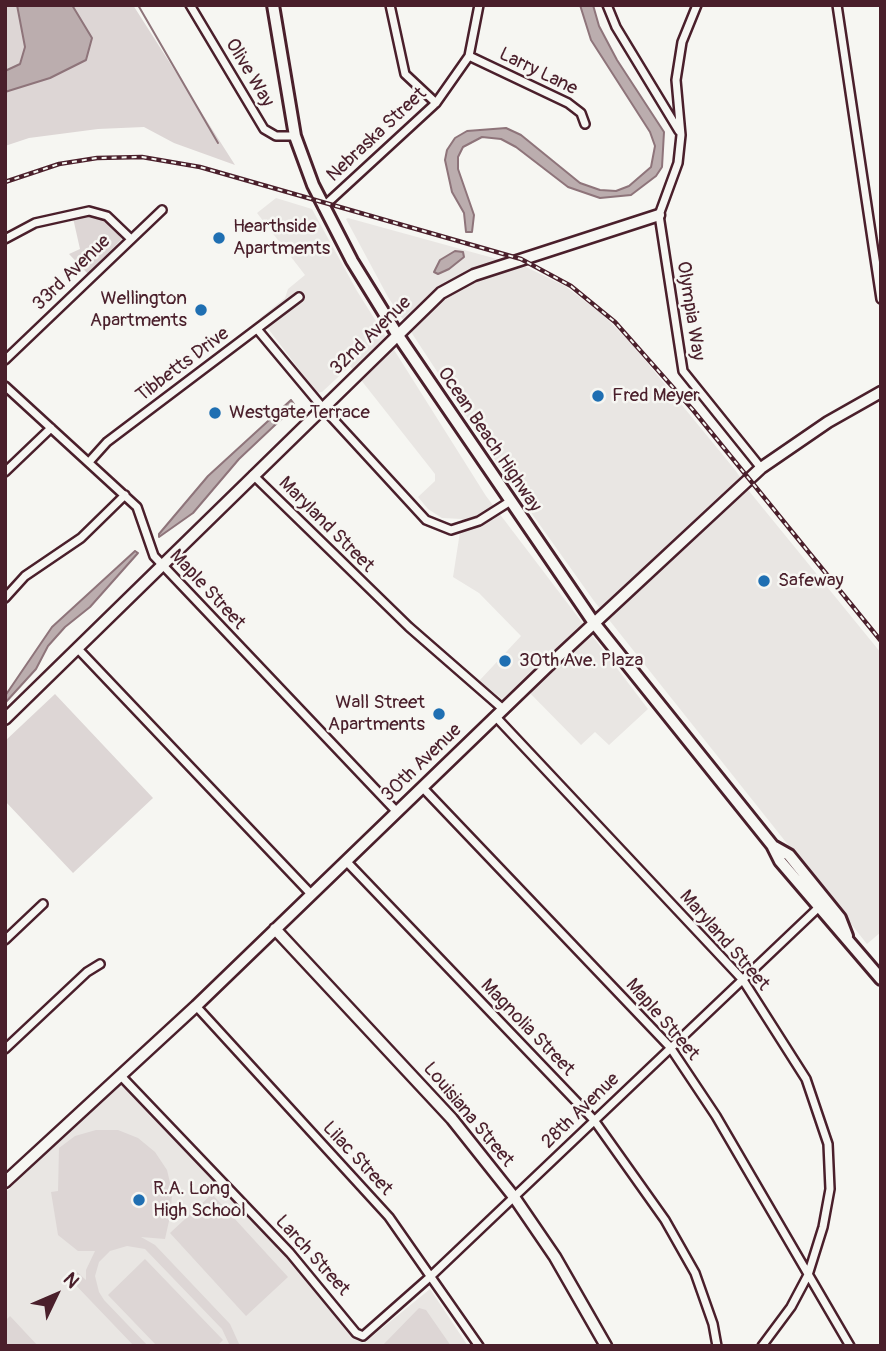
<!DOCTYPE html>
<style>
body{margin:0}
#map{position:relative;width:886px;height:1351px;overflow:hidden;background:#f6f6f2;font-family:Pangolin,sans-serif}
canvas{display:block}
.frame{position:absolute;inset:0;border:7px solid #4a1f2b;pointer-events:none}
.north{position:absolute;left:21px;top:1260px;width:70px;height:70px;-webkit-text-stroke:5px #f6f6f2;paint-order:stroke;rotate:46deg;font-size:19px;font-weight:700;line-height:28px;text-align:center;color:#4a1f2b}
.north::after{content:'';display:block;margin:auto;width:24px;height:32px;background:#4a1f2b;clip-path:polygon(50% 0,100% 100%,50% 72%,0 100%)}
</style>
<div id="map">
<canvas width="886" height="1351"></canvas>
<div class="frame"></div>
<div class="north">N</div>
</div>
<script>
const ctx = document.querySelector('canvas').getContext('2d');
ctx.lineJoin = 'round';
function fill(path, color) { ctx.fillStyle = color; ctx.fill(path, 'evenodd'); }
const shape = rows => new Path2D(rows.map(r => 'M' + r).join(''));
function trace(path, color, width, dash) { ctx.strokeStyle = color; ctx.lineWidth = width; ctx.lineCap = dash ? 'butt' : 'round'; ctx.setLineDash(dash || []); ctx.stroke(path); }
function write(font, color, halo, rows, align = 'center') {
  ctx.font = font + ' Pangolin,sans-serif'; ctx.lineWidth = 5; ctx.setLineDash([]); ctx.textBaseline = 'middle'; ctx.strokeStyle = halo; ctx.fillStyle = color; for (const [text, x, y, turn = 0] of rows) {
    ctx.save(); ctx.translate(x, y); ctx.rotate((+turn || 0) * Math.PI / 180); ctx.textAlign = isNaN(turn) ? turn : align; if (halo) ctx.strokeText(text, 0, 0); ctx.fillText(text, 0, 0); ctx.restore();
  }
}
fill(shape([
 [276,198,312,209,357,291,486,496,648,709,609,745,595,732,581,745,520,683,502,699,479,681,521,636,479,593,453,577,462,519,442,518,428,509,418,497,435,481,435,474,350,366,322,392,317,393,260,318,285,298,288,289,305,275,257,213],
 [348,218,526,267,565,286,602,314,631,343,736,471,749,491,881,653,881,932,867,944,594,601,515,490,388,297,346,219],
 [122,1081,306,1278,355,1339,364,1343,430,1289,468,1346,5,1346,5,1193]
]), '#e9e6e3');
fill(shape([
 [5,5,133,5,235,165,174,143,144,127,98,129,29,138,5,146],
 [87,215,107,221,122,239,88,274,69,254,80,249,73,218],
 [55,694,153,798,73,873,5,801,5,741],
 [96,1130,118,1130,138,1138,155,1152,167,1170,172,1191,171,1212,165,1239,141,1237,155,1245,230,1324,240,1346,230,1346,222,1329,145,1249,127,1246,110,1251,99,1262,95,1276,99,1292,104,1300,148,1346,134,1346,68,1277,75,1270,86,1280,86,1270,95,1251,78,1251,58,1235,51,1192,58,1191,59,1148,75,1136],
 [212,1194,288,1277,246,1316,170,1233],
 [145,1259,223,1340,217,1346,157,1346,108,1295],
 [419,1308,426,1310,451,1346,382,1346],
 [10,1316,38,1346,5,1346,5,1321]
]), '#ddd6d5');
const water = shape([
 [17,5,72,5,92,38,86,60,50,78,5,92,5,71,20,64,25,47,17,5],
 [580,5,593,5,599,26,617,60,664,132,662,167,656,176,631,195,600,198,568,187,516,147,501,139,482,137,463,147,458,157,458,169,474,215,472,232,466,232,464,213,452,192,445,160,447,150,455,138,467,131,506,128,521,135,580,183,600,190,616,191,629,186,651,167,655,146,650,132,591,40,580,5],
 [455,251,463,252,464,257,449,269,438,274,434,272,440,260,455,251],
 [291,400,294,404,292,409,239,459,193,513,159,537,159,534,208,476,291,400],
 [135,551,138,553,90,607,65,627,48,646,36,669,5,703,5,696,52,627,135,551]
]);
fill(water, '#bbadae');
trace(water, '#8e747a', 2);
trace(shape([
 [138,5,218,143]
]), '#8e747a', 2);
const street = shape([
 [190,5,264,129,276,136,295,136],
 [390,5,405,74,436,103],
 [607,5,616,27,679,131],
 [697,5,682,42,676,80,681,135,678,163,659,215,683,371,761,468],
 [837,5,881,299],
 [469,56,568,103,581,113,585,124],
 [323,207,436,103,469,56,479,5],
 [5,239,35,223,89,211,107,216,131,239],
 [257,329,323,408,426,520,451,530,479,521,509,502],
 [5,360,162,210],
 [5,386,137,507,154,556,397,812],
 [89,462,107,442,299,297],
 [5,472,51,428],
 [253,475,409,627,503,709],
 [5,598,25,576,81,538,125,495],
 [79,650,311,894],
 [495,716,743,980,806,1079,828,1144,830,1189,823,1227,808,1275,791,1307,762,1346],
 [422,787,670,1047,716,1116,850,1346],
 [346,861,594,1120,665,1220,695,1273,713,1324,717,1346],
 [5,940,43,904],
 [196,1006,389,1217,479,1346],
 [5,1049,87,972,100,964],
 [120,1075,290,1253,356,1333,363,1336,431,1276,818,908]
]);
const secondary = shape([
 [5,719,441,293,474,275,659,215],
 [275,929,452,1119,514,1197,555,1257,606,1346],
 [5,1182,196,1006,547,667,761,468,828,422,881,392]
]);
const primary = shape([
 [273,5,295,136,313,185,352,261,397,334,594,623,772,845,780,861,881,979],
 [773,846,789,855,840,918,847,936]
]);
trace(street, '#4a1f2b', 12);
trace(secondary, '#4a1f2b', 15);
trace(primary, '#4a1f2b', 16);
trace(street, '#f6f6f2', 7);
trace(secondary, '#f6f6f2', 10);
trace(primary, '#f6f6f2', 10);
const rail = shape([
 [5,182,59,164,97,158,142,157,200,167,521,259,571,286,615,322,693,410,881,641]
]);
trace(rail, '#4a1f2b', 4.5);
trace(rail, '#f6f6f2', 2, [5]);
for (const [x, y, r, color] of [
 [219,238,7,"#1f6fb2"],
 [201,310,7,"#1f6fb2"],
 [598,396,7,"#1f6fb2"],
 [215,413,7,"#1f6fb2"],
 [764,581,7,"#1f6fb2"],
 [505,661,7,"#1f6fb2"],
 [439,714,7,"#1f6fb2"],
 [139,1200,7,"#1f6fb2"]
]) { const dot = new Path2D(); dot.arc(x, y, r, 0, 2 * Math.PI); ctx.fillStyle = color; ctx.fill(dot); trace(dot, '#f6f6f2', 2.5); }
write('19px', '#4a1f2b', '#f6f6f2', [
 ["Larry Lane",538,72,26],
 ["Olive Way",249,73,59],
 ["Nebraska Street",377,135,-43],
 ["33rd Avenue",72,273,-44],
 ["Olympia Way",690,311,81],
 ["32nd Avenue",371,336,-44],
 ["Tibbetts Drive",183,365,-37],
 ["Ocean Beach Highway",489,440,56],
 ["Maryland Street",326,525,45],
 ["Maple Street",207,590,47],
 ["30th Avenue",422,763,-44],
 ["Maryland Street",724,941,49],
 ["Maple Street",662,1020,49],
 ["Magnolia Street",527,1028,46],
 ["28th Avenue",581,1111,-44],
 ["Louisiana Street",468,1115,50],
 ["Lilac Street",357,1159,47],
 ["Larch Street",312,1256,48]
]);
write('19px', '#4a1f2b', '#f6f6f2', [
 ["Hearthside",233,227],
 ["Apartments",233,249],
 ["Wellington",187,299,"right"],
 ["Apartments",187,321,"right"],
 ["Fred Meyer",612,396],
 ["Westgate Terrace",229,413],
 ["Safeway",778,581],
 ["30th Ave. Plaza",519,661],
 ["Wall Street",425,703,"right"],
 ["Apartments",425,725,"right"],
 ["R.A. Long",153,1189],
 ["High School",153,1211]
], 'left');
</script>
